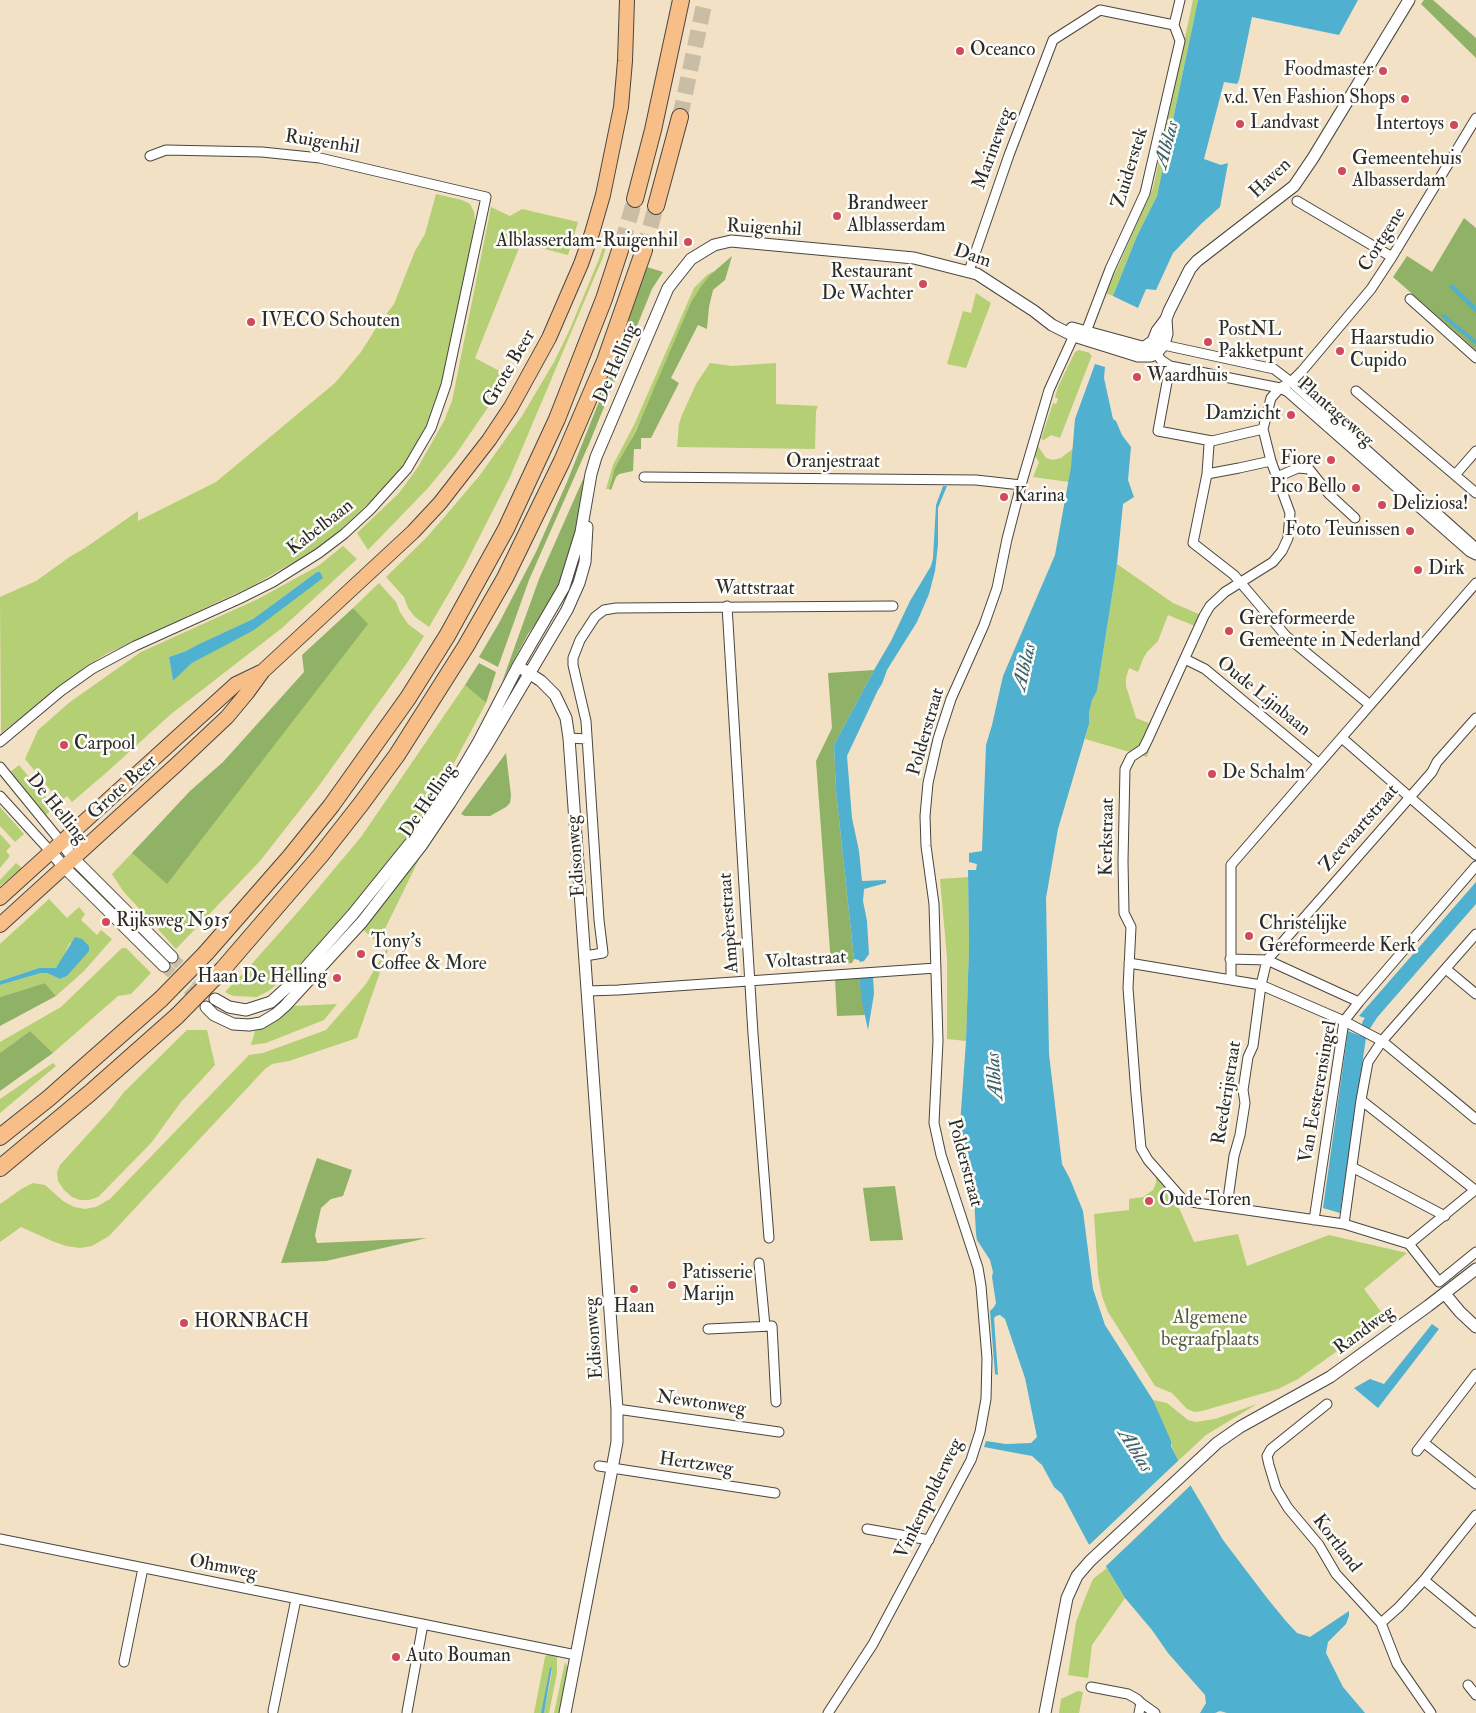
<!DOCTYPE html>
<meta charset="utf-8">
<style>
body{margin:0}
canvas{display:block;background:#f2e1c4}
</style>
<canvas width="1476" height="1713"></canvas>
<script>
const ctx = document.querySelector('canvas').getContext('2d');
ctx.lineJoin = 'round';
function fill(path, color) { ctx.fillStyle = color; ctx.fill(path, 'evenodd'); }
const shape = rows => new Path2D(rows.map(r => 'M' + r).join(''));
function trace(path, color, width, dash) { ctx.strokeStyle = color; ctx.lineWidth = width; ctx.lineCap = dash ? 'butt' : 'round'; ctx.setLineDash(dash || []); ctx.stroke(path); }
function write(font, color, halo, rows, align = 'center') {
  ctx.font = font + ' "IM FELL Double Pica",serif'; ctx.lineWidth = 5; ctx.setLineDash([]); ctx.textBaseline = 'middle'; ctx.strokeStyle = halo; ctx.fillStyle = color; for (const [text, x, y, turn = 0] of rows) {
    ctx.save(); ctx.translate(x, y); ctx.rotate((+turn || 0) * Math.PI / 180); ctx.textAlign = isNaN(turn) ? turn : align; if (halo) ctx.strokeText(text, 0, 0); ctx.fillText(text, 0, 0); ctx.restore();
  }
}
fill(shape([
 [1193,0,1198,0,1157,196,1137,236,1113,296,1106,293,1153,188],
 [436,194,462,200,470,204,474,212,475,222,453,331,438,397,425,430,407,460,389,484,338,532,310,553,252,586,106,654,85,667,1,733,0,597,36,581,71,556,85,548,138,511,138,521,216,482,335,383,361,352,378,325,394,304,415,251,425,234],
 [491,207,510,216,522,209,578,222,568,255,521,243,475,358,507,375,489,406,456,454,428,488,368,550,357,533,399,493,418,467,444,421,452,401],
 [609,228,612,228,603,257,510,477,463,569,429,627,415,617,408,608,404,597,386,577,426,538,447,514,480,475,522,416,554,362,570,329,599,259],
 [714,271,701,286,691,302,647,408,612,477,609,489,606,489,613,465,634,425,694,288,707,275],
 [976,293,991,303,966,368,947,364,963,311,971,313],
 [1079,350,1090,353,1090,355,1092,355,1060,438,1051,435,1044,440,1041,439,1053,403,1056,404,1058,399,1055,397,1058,387,1075,352],
 [710,363,732,366,776,363,776,404,818,406,816,411,815,449,677,447,679,424,682,415,696,384],
 [1038,446,1046,458,1053,460,1061,458,1074,448,1069,482,1033,477,1039,462,1035,456],
 [343,546,357,559,282,628,171,714,107,772,72,802,67,796,60,802,25,759,38,730,70,702,141,652,258,599,318,566],
 [317,572,321,573,206,655,192,663,173,681,169,657,186,651,199,644,253,619],
 [1117,564,1173,603,1201,615,1195,626,1168,615,1158,641,1147,652,1143,659,1138,672,1129,668,1126,678,1126,686,1136,718,1156,726,1147,757,1085,739,1089,724,1089,713,1092,700,1097,691],
 [379,583,396,602,400,612,408,624,424,636,407,663,318,787,260,861,176,949,123,891,112,874,132,853,167,883,367,624,353,608],
 [465,685,486,703,429,810,410,837,348,914,304,960,270,990,257,997,233,996,225,992,250,966,304,905,361,837],
 [19,765,54,807,45,816,9,773],
 [0,807,24,834,15,842,0,826],
 [0,834,11,846,6,851,10,856,0,868],
 [428,841,405,888,378,943,361,928],
 [16,863,22,868,0,886,0,880],
 [968,877,969,947,966,1041,947,1039,947,958,940,879],
 [49,899,67,918,79,907,85,914,81,920,97,935,101,930,112,939,84,971,56,996,45,983,0,997,0,985,41,973,47,973,60,979,67,976,77,964,70,942,61,962,56,968,39,968,0,981,0,944],
 [391,941,357,1038,289,1061,272,1064,265,1069,109,1236,92,1246,80,1248,66,1246,52,1241,21,1227,0,1242,0,1204,23,1188,33,1183,45,1185,63,1201,74,1207,85,1209,96,1207,110,1199,249,1055,263,1053,326,1030,366,984],
 [122,948,126,948,151,973,131,994,118,996,53,1053,30,1031,0,1053,0,1042,61,1007],
 [337,1004,324,1020,266,1043,251,1045,255,1031,270,1025,283,1016,293,1006],
 [187,1030,207,1030,215,1065,181,1102,151,1143,107,1188,98,1197,89,1200,80,1200,72,1197,64,1190,58,1181,57,1172,60,1165,111,1109,124,1092],
 [53,1063,56,1066,0,1113,0,1099],
 [1156,1173,1172,1192,1194,1242,1238,1234,1247,1266,1329,1235,1407,1253,1364,1289,1385,1317,1298,1379,1278,1389,1202,1411,1195,1412,1187,1409,1172,1393,1155,1386,1108,1312,1102,1296,1098,1275,1094,1214,1129,1210,1129,1199,1143,1197,1153,1190,1156,1183],
 [1153,1400,1167,1403,1188,1420,1196,1422,1215,1419,1257,1404,1206,1435,1178,1461],
 [1107,1568,1125,1598,1092,1645,1088,1678,1068,1675,1076,1622,1085,1598,1093,1579],
 [548,1654,557,1656,557,1673,549,1713,544,1713,551,1677,552,1668,551,1667,541,1713,534,1713,545,1657],
 [565,1662,568,1669,560,1713,554,1713],
 [1078,1691,1083,1692,1079,1713,1059,1713,1061,1699]
]), '#b5cf74');
fill(shape([
 [1424,0,1433,0,1476,38,1476,58,1421,4],
 [1464,218,1476,228,1476,350,1393,277,1407,256,1432,272],
 [732,256,725,280,713,290,709,307,707,329,698,325,671,378,679,383,651,438,641,438,641,449,634,449,633,471,619,474,616,477,611,490,609,489,615,468,636,431,691,302,701,286,710,275],
 [647,267,663,272,652,289,589,444,529,580,498,667,479,657,499,623,536,552,567,482,612,369],
 [584,477,576,532,560,584,550,604,528,634,502,682,539,579],
 [353,608,368,624,167,884,132,853,190,791,223,762,304,672,302,655],
 [479,663,496,672,486,703,465,685],
 [874,670,834,745,836,791,854,959,852,963,831,964,816,761,832,728,828,673],
 [506,753,511,795,510,803,506,807,490,816,465,816,461,814],
 [859,977,865,1015,837,1016,835,979],
 [45,983,56,996,0,1026,0,997],
 [30,1031,53,1053,0,1091,0,1053],
 [317,1158,352,1170,343,1196,331,1199,321,1208,315,1235,317,1243,427,1238,326,1261,281,1263],
 [895,1186,903,1240,870,1241,863,1188]
]), '#90b266');
fill(shape([
 [1198,0,1358,0,1339,35,1252,17,1239,80,1237,84,1224,82,1204,159,1221,165,1228,163,1220,207,1201,224,1173,253,1156,290,1146,289,1138,308,1113,296,1137,236,1157,196],
 [1452,284,1476,306,1476,313,1449,287],
 [1441,314,1445,315,1476,340,1476,345,1442,317],
 [1095,364,1105,367,1104,378,1113,419,1116,421,1122,435,1131,447,1128,480,1134,497,1123,504,1117,564,1097,691,1092,700,1089,713,1089,724,1058,829,1046,898,1049,1054,1062,1164,1070,1179,1083,1211,1093,1289,1105,1325,1153,1400,1171,1441,1171,1446,1192,1488,1223,1540,1267,1598,1285,1620,1297,1633,1310,1637,1349,1611,1349,1616,1346,1624,1328,1642,1326,1653,1343,1687,1365,1713,1227,1713,1220,1711,1215,1713,1200,1713,1206,1703,1205,1695,1168,1653,1152,1630,1125,1598,1107,1568,1088,1543,1062,1494,1054,1487,1042,1465,1032,1456,984,1447,986,1441,1006,1444,1031,1443,1037,1437,1025,1378,1005,1319,1000,1315,996,1316,994,1318,998,1375,995,1374,990,1311,994,1307,996,1303,992,1277,993,1272,990,1260,977,1240,976,1234,973,1178,969,1159,960,1125,966,1041,969,947,968,870,976,870,977,864,969,862,969,853,982,851,986,745,992,725,1003,676,1055,555,1071,467,1075,419],
 [943,486,947,486,938,508,938,545,935,571,929,594,917,622,887,670,882,684,878,690,847,756,852,818,859,851,862,881,886,880,886,883,864,889,863,901,867,921,869,954,864,961,860,962,859,960,854,959,836,791,834,745,874,670,891,641,910,601,931,566,933,558,936,505],
 [317,572,320,572,323,578,254,630,192,663,173,681,169,657,186,651,199,644,253,619],
 [1476,882,1476,904,1374,1021,1359,1016],
 [75,937,82,939,89,946,89,951,67,976,60,979,47,973,41,973,0,985,0,981,39,968,56,968],
 [873,976,874,994,868,1030,862,1002,859,977],
 [1348,1031,1366,1038,1340,1213,1323,1208],
 [1432,1324,1439,1329,1378,1408,1354,1388,1370,1379,1384,1384],
 [552,1667,544,1713,541,1713,550,1668]
]), '#50b0cf');
fill(shape([
 [1180,1459,1192,1484,1104,1568,1087,1547]
]), '#f2e1c4');
trace(shape([
 [1367,1024,1377,1008]
]), '#50b0cf', 10);
trace(shape([
 [172,957,208,993],
 [164,966,200,1001]
]), '#cabda5', 11, [11, 5.5]);
trace(shape([
 [680,117,705,0],
 [622,244,635,199],
 [644,250,656,206]
]), '#cabda5', 16, [16, 8]);
const minor = shape([
 [1476,118,1392,257,1371,289,1302,371,1291,382,1280,388,1271,398,1263,429,1271,461,1290,513,1288,538,1282,551,1273,562,1225,592,1210,606,1204,616,1148,739,1143,749,1131,757,1125,769,1123,861,1124,913,1131,927,1128,988,1136,1094,1141,1148,1148,1160,1184,1201,1344,1224,1409,1244,1439,1282,1476,1252],
 [1297,201,1392,257],
 [969,271,1009,155,1053,40,1100,10,1174,25],
 [1410,299,1476,358],
 [1084,337,1110,269,1145,193,1180,41,1174,25,1180,0],
 [1150,344,1161,360,1170,366,1280,388,1288,392,1470,552,1476,555],
 [1159,344,1274,369,1291,382,1476,548],
 [1170,366,1158,431,1212,441],
 [1356,391,1476,493],
 [1263,429,1212,441,1209,444,1207,474,1193,543,1234,575,1286,636,1370,705],
 [1207,474,1239,468,1271,461],
 [1455,475,1476,451],
 [644,477,976,480,1021,485],
 [1277,477,1298,468,1309,469,1329,494,1355,518],
 [727,606,753,1034,769,1238],
 [1185,659,1205,669,1318,763],
 [569,738,587,739],
 [1342,738,1476,855],
 [0,742,61,691,92,669,135,646,239,599,273,582,319,553,344,534,370,510,407,469,431,428,446,385,486,197,320,158,262,152,166,150,150,156],
 [0,767,62,843],
 [0,796,51,852],
 [585,956,603,953,599,920,586,721,573,665,573,658,580,640,595,617,604,610,616,608,893,606],
 [1230,959,1267,960,1359,1002],
 [1129,963,1261,985,1344,1021,1382,1041,1476,1119],
 [1446,969,1476,994],
 [1231,979,1231,865,1476,583],
 [587,991,618,990,936,968],
 [1361,1100,1475,1190,1409,1244],
 [1352,1167,1445,1216],
 [1227,1206,1234,1156,1240,1135,1245,1103,1243,1090,1248,1057,1253,1046,1261,985,1267,960,1432,772,1437,762,1476,718],
 [1314,1220,1344,1021,1359,1002,1476,866],
 [1344,1224,1361,1100,1368,1062,1382,1041,1476,934],
 [759,1263,765,1326],
 [708,1329,772,1326,776,1402],
 [1327,1404,1271,1449,1267,1456,1269,1465,1276,1488,1288,1508,1319,1545,1336,1574,1381,1623,1397,1664,1431,1713],
 [617,1409,779,1432],
 [1428,1446,1476,1484],
 [1417,1451,1476,1374],
 [599,1466,775,1493],
 [867,1529,929,1540],
 [0,1539,576,1655],
 [1424,1580,1476,1623],
 [1381,1623,1399,1607,1424,1580,1476,1515],
 [124,1662,143,1568],
 [1468,1685,1476,1695],
 [1091,1687,1128,1694,1137,1699,1141,1703,1139,1713],
 [1141,1703,1155,1713],
 [273,1711,296,1599],
 [407,1712,423,1624],
 [828,1713,873,1644,971,1460,980,1432,986,1399,987,1358,981,1286,978,1268,941,1155,934,1123,938,1041,934,904,926,846,925,816,928,783,938,739,951,699,984,625,997,588,1007,539,1021,485,1049,390,1076,331]
]);
const tertiary = shape([
 [1072,328,1142,347,1146,346,1153,341,1157,331,1166,319],
 [518,666,541,681,555,695,566,718,569,738,617,1409,617,1442,612,1469,565,1713],
 [62,843,74,859,172,957],
 [51,852,64,867,164,966],
 [215,999,229,1007,246,1010,271,1002,293,982,353,914,420,831,452,787,479,741,518,666,564,587,581,532,591,474,596,457,668,288,691,259,714,245,731,241,914,258,977,274,1034,311,1052,325,1074,336,1138,356,1151,356,1156,354,1164,344,1167,334,1166,319,1169,311,1190,269,1197,261,1294,186,1313,158,1409,0],
 [206,1007,214,1015,233,1024,249,1025,261,1023,276,1014,285,1006,362,922,421,846,450,803,487,745,567,610,579,583,585,562,587,527],
 [1445,1294,1460,1312,1476,1327],
 [1045,1713,1067,1598,1077,1576,1090,1561,1217,1443,1240,1427,1330,1377,1428,1306,1476,1269]
]);
const primary = shape([
 [0,898,236,684,261,672],
 [0,925,176,765,227,717,247,693,263,671,413,532,440,503,489,440,511,407,549,338,581,264,592,233,603,195,621,107,625,61,627,0]
]);
const motorway = shape([
 [635,199,653,130,681,0],
 [656,206,680,117],
 [206,953,290,857,331,806,408,698,447,636,506,529,557,419,604,299,622,244],
 [223,969,321,855,361,804,397,755,466,646,505,578,562,461,605,361,644,250],
 [0,1137,49,1098,161,999],
 [0,1168,90,1093,177,1016]
]);
trace(minor, '#494642', 11);
trace(tertiary, '#494642', 13);
trace(primary, '#494642', 16);
trace(motorway, '#494642', 18);
trace(minor, '#fff', 9);
trace(tertiary, '#fff', 11);
trace(primary, '#f7be88', 14);
trace(motorway, '#f7be88', 16);
const motorwayBridge = shape([
 [161,999,206,953],
 [177,1016,223,969]
]);
trace(motorwayBridge, '#494642', 18, []);
trace(motorwayBridge, '#f7be88', 16);
for (const [x, y, r, color] of [
 [960,51,5,"#d1495b"],
 [1383,71,5,"#d1495b"],
 [1405,99,5,"#d1495b"],
 [1240,124,5,"#d1495b"],
 [1454,125,5,"#d1495b"],
 [1342,171,5,"#d1495b"],
 [837,216,5,"#d1495b"],
 [688,242,5,"#d1495b"],
 [923,284,5,"#d1495b"],
 [251,322,5,"#d1495b"],
 [1208,342,5,"#d1495b"],
 [1340,351,5,"#d1495b"],
 [1137,377,5,"#d1495b"],
 [1291,415,5,"#d1495b"],
 [1331,460,5,"#d1495b"],
 [1356,488,5,"#d1495b"],
 [1004,497,5,"#d1495b"],
 [1382,505,5,"#d1495b"],
 [1410,531,5,"#d1495b"],
 [1418,570,5,"#d1495b"],
 [1229,631,5,"#d1495b"],
 [64,745,5,"#d1495b"],
 [1212,774,5,"#d1495b"],
 [106,922,5,"#d1495b"],
 [1249,936,5,"#d1495b"],
 [361,954,5,"#d1495b"],
 [337,978,5,"#d1495b"],
 [1149,1201,5,"#d1495b"],
 [672,1285,5,"#d1495b"],
 [634,1289,5,"#d1495b"],
 [184,1323,5,"#d1495b"],
 [396,1657,5,"#d1495b"]
]) { const dot = new Path2D(); dot.arc(x, y, r, 0, 2 * Math.PI); ctx.fillStyle = color; ctx.fill(dot); trace(dot, '#fdfcf7', 2); }
write('19px', '#2b2b2b', '#fdfcf7', [
 ["Oceanco",970,51],
 ["Foodmaster",1373,71,"right"],
 ["v.d. Ven Fashion Shops",1395,99,"right"],
 ["Landvast",1250,124],
 ["Intertoys",1444,125,"right"],
 ["Gemeentehuis",1352,160],
 ["Albasserdam",1352,182],
 ["Brandweer",847,205],
 ["Alblasserdam",847,227],
 ["Alblasserdam-Ruigenhil",678,242,"right"],
 ["Restaurant",913,273,"right"],
 ["De Wachter",913,295,"right"],
 ["IVECO Schouten",261,322],
 ["PostNL",1218,331],
 ["Pakketpunt",1218,353],
 ["Haarstudio",1350,340],
 ["Cupido",1350,362],
 ["Waardhuis",1147,377],
 ["Damzicht",1281,415,"right"],
 ["Fiore",1321,460,"right"],
 ["Pico Bello",1346,488,"right"],
 ["Karina",1014,497],
 ["Deliziosa!",1392,505],
 ["Foto Teunissen",1400,531,"right"],
 ["Dirk",1428,570],
 ["Gereformeerde",1239,620],
 ["Gemeente in Nederland",1239,642],
 ["Carpool",74,745],
 ["De Schalm",1222,774],
 ["Rijksweg N915",116,922],
 ["Christelijke",1259,925],
 ["Gereformeerde Kerk",1259,947],
 ["Tony's",371,943],
 ["Coffee & More",371,965],
 ["Haan De Helling",327,978,"right"],
 ["Oude Toren",1159,1201],
 ["Patisserie",682,1274],
 ["Marijn",682,1296],
 ["Haan",634,1308,"center"],
 ["HORNBACH",194,1323],
 ["Auto Bouman",406,1657]
], 'left');
write('19px', '#2b2b2b', '#fdfcf7', [
 ["Ruigenhil",322,143,9],
 ["Marineweg",994,149,-70],
 ["Zuiderstek",1131,168,-73],
 ["Haven",1271,179,-43],
 ["Ruigenhil",764,229,3],
 ["Cortgene",1383,240,-58],
 ["Dam",972,257,19],
 ["De Helling",617,364,-67],
 ["Grote Beer",510,369,-60],
 ["Plantageweg",1335,413,41],
 ["Oranjestraat",833,463],
 ["Kabelbaan",321,528,-38],
 ["Wattstraat",755,590],
 ["Oude Lijnbaan",1263,697,39],
 ["Polderstraat",927,732,-74],
 ["Grote Beer",123,788,-42],
 ["De Helling",429,801,-56],
 ["De Helling",56,809,51],
 ["Zeevaartstraat",1360,829,-49],
 ["Kerkstraat",1108,837,-89],
 ["Edisonweg",577,856,-94],
 ["Ampèrestraat",730,923,-94],
 ["Voltastraat",806,961,-4],
 ["Van Eesterensingel",1319,1092,-80],
 ["Reederijstraat",1228,1093,-81],
 ["Polderstraat",964,1163,75],
 ["Randweg",1365,1331,-36],
 ["Edisonweg",595,1338,-94],
 ["Newtonweg",701,1404,8],
 ["Hertzweg",696,1465,8],
 ["Vinkenpolderweg",930,1499,-64],
 ["Kortland",1336,1544,53],
 ["Ohmweg",223,1568,11]
]);
write('19px', '#545c41', '#fdfcf7', [
 ["Algemene",1210,1319],
 ["begraafplaats",1210,1341]
]);
write('italic 20px', '#3a606d', '#fdfcf7', [
 ["Alblas",1168,145,-75],
 ["Alblas",1026,667,-77],
 ["Alblas",996,1076,-95],
 ["Alblas",1134,1451,58]
]);
</script>
